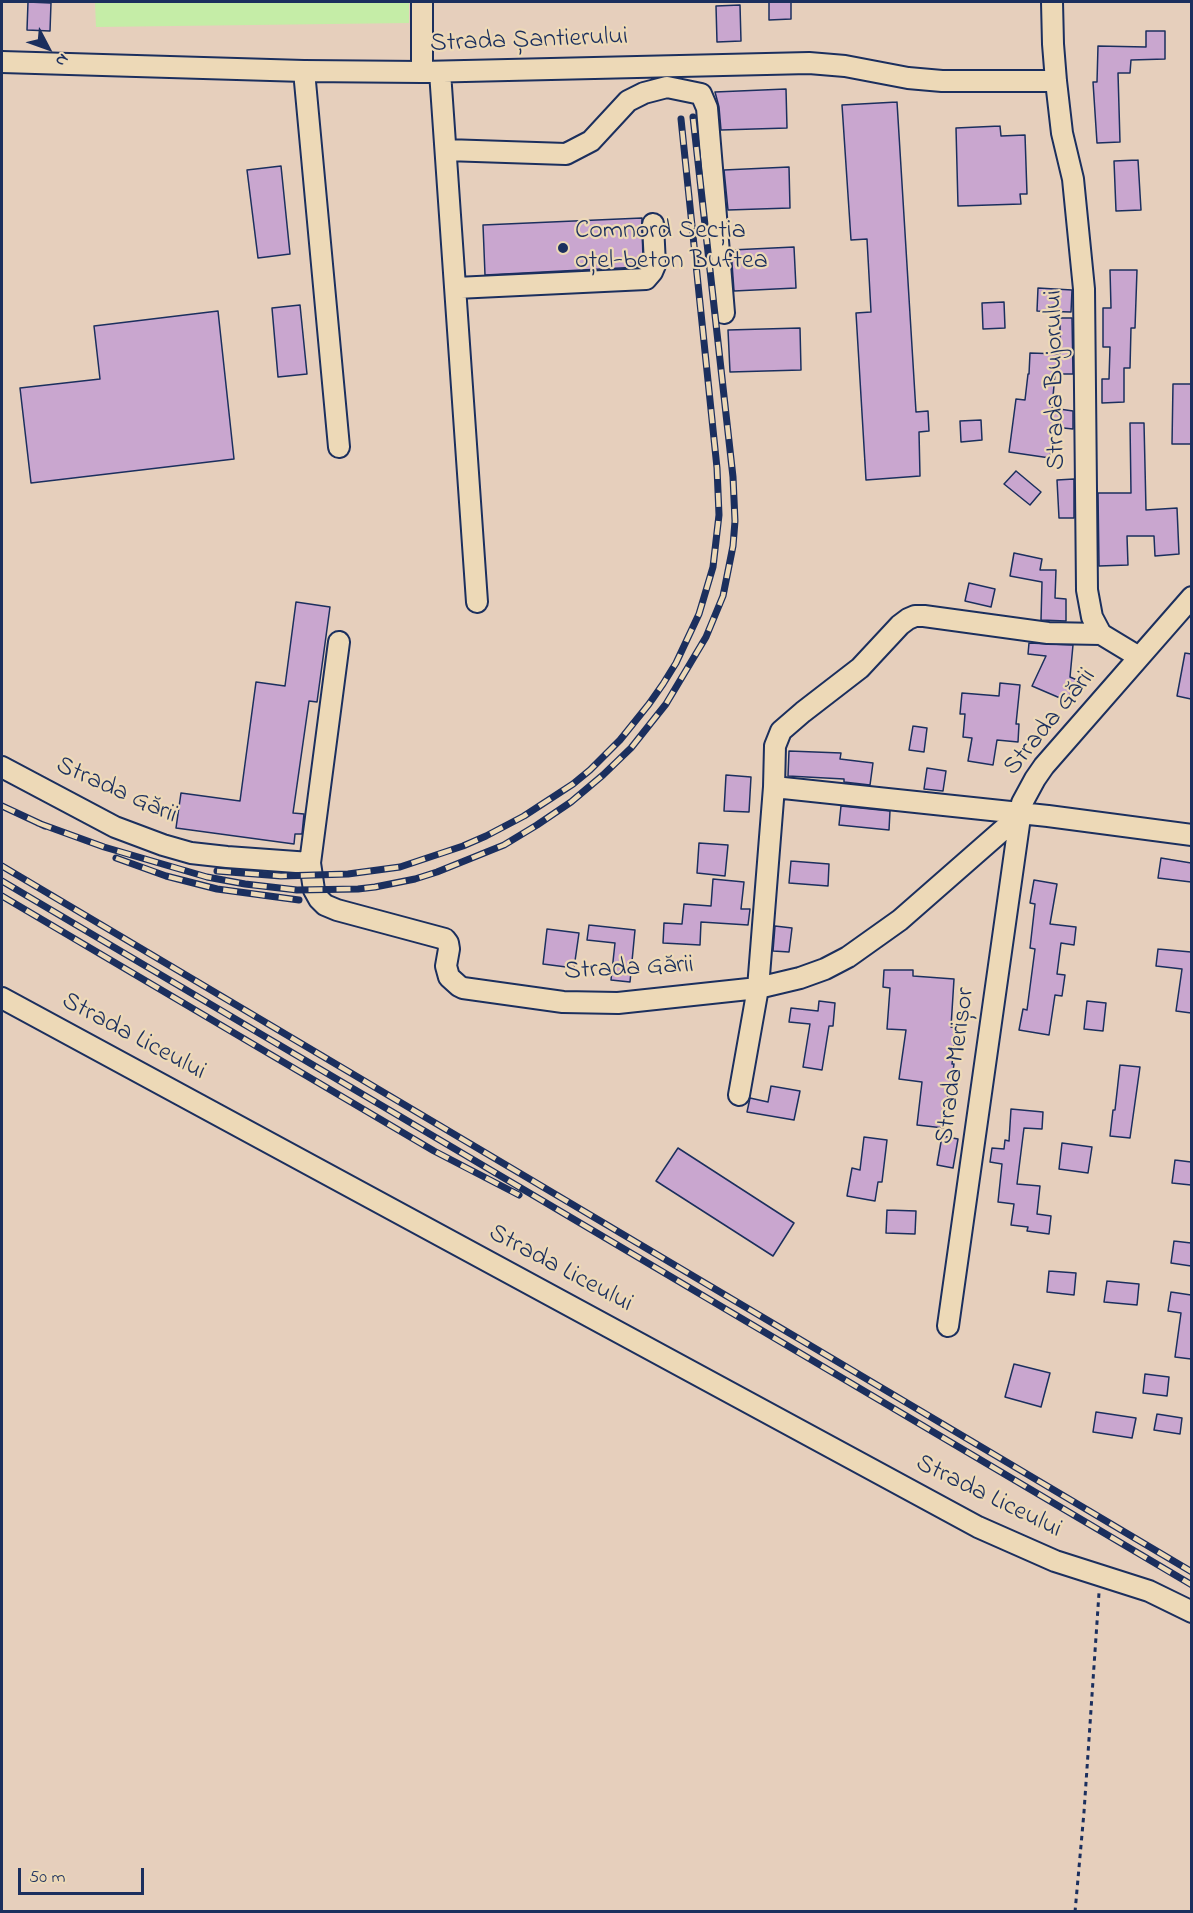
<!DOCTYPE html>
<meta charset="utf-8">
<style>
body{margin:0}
#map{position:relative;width:1193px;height:1913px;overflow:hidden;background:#e6cfbc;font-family:"Indie Flower",sans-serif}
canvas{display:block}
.frame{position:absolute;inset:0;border:3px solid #1b2f5e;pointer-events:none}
.north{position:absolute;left:18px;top:18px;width:60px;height:60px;-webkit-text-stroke:4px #edd9b7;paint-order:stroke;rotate:131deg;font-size:16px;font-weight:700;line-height:24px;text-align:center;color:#1b2f5e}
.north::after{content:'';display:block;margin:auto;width:21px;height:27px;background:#1b2f5e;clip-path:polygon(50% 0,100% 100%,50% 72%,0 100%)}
.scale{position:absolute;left:18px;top:1868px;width:126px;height:27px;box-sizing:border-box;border:3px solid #1b2f5e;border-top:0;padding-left:8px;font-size:18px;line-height:21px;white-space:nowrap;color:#1b2f5e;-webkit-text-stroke:4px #edd9b7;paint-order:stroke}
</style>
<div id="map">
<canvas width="1193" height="1913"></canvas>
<div class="frame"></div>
<div class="north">N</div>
<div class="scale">50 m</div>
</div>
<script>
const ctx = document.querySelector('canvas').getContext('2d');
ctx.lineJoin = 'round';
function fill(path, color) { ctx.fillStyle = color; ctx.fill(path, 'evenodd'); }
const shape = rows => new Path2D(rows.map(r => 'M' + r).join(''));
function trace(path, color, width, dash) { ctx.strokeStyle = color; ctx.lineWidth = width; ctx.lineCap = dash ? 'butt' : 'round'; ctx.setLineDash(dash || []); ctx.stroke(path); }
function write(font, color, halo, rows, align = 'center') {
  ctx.font = font + ' "Indie Flower",sans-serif'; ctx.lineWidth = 4.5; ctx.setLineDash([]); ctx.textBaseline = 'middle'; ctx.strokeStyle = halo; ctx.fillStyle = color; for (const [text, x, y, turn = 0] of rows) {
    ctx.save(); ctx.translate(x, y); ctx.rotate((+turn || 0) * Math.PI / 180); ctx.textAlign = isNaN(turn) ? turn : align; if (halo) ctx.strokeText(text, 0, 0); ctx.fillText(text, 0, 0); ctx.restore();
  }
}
fill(shape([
 [95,2,409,2,409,23,96,27]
]), '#c5eda7');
const building = shape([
 [28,2,51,3,50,31,27,30,28,2],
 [769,2,791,2,791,19,769,20,769,2],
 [740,5,741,41,717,42,716,6,740,5],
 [1146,31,1165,31,1165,59,1131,60,1130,73,1118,73,1120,142,1097,143,1093,82,1097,82,1098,46,1146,47,1146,31],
 [786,89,787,128,721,130,719,107,715,92,786,89],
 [897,102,916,412,928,411,929,431,919,432,920,476,866,480,856,313,871,312,867,239,851,240,842,105,897,102],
 [1000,126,1001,136,1025,135,1027,194,1020,194,1021,204,958,206,956,128,1000,126],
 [1138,160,1141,210,1116,211,1114,161,1138,160],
 [281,166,290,254,258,258,247,170,281,166],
 [789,167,790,208,728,210,724,170,789,167],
 [642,218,643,263,640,267,485,275,483,225,642,218],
 [794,247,796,288,734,291,731,250,794,247],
 [1110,270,1137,270,1135,328,1131,328,1130,368,1124,368,1124,402,1102,403,1102,379,1109,379,1110,347,1103,347,1103,308,1111,308,1110,270],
 [1038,288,1072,290,1071,312,1037,311,1038,288],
 [1004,302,1005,328,983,329,982,303,1004,302],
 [300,305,307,374,278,377,272,308,300,305],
 [218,311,234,459,31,483,20,388,100,379,94,326,218,311],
 [1060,318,1072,318,1073,374,1055,374,1052,408,1073,411,1073,429,1054,427,1050,458,1009,452,1016,399,1025,400,1028,374,1029,374,1030,353,1060,354,1060,318],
 [800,328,801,370,730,372,728,330,800,328],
 [1173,384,1191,384,1191,444,1172,444,1173,384],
 [981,420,982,440,961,442,960,421,981,420],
 [1130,423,1144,423,1146,510,1177,508,1179,554,1155,556,1154,536,1127,536,1128,565,1099,566,1098,493,1131,493,1130,423],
 [1016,471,1041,492,1030,505,1004,484,1016,471],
 [1074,479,1074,518,1059,518,1057,480,1074,479],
 [1014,553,1042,559,1040,570,1056,570,1055,598,1066,599,1066,621,1041,620,1042,582,1010,576,1014,553],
 [969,583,995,589,991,607,965,601,969,583],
 [296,602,330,607,317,702,309,701,293,813,304,814,302,834,295,834,294,844,176,828,181,793,240,801,256,682,285,686,296,602],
 [1029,643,1073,645,1070,677,1077,680,1067,701,1032,686,1046,656,1028,654,1029,643],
 [1185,653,1191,654,1191,699,1177,696,1185,653],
 [1000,683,1020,685,1016,724,1019,724,1018,742,997,740,993,765,968,761,972,738,963,737,965,714,960,714,962,693,999,696,1000,683],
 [913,726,927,728,924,752,909,750,913,726],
 [789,751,841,753,840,759,873,763,870,785,844,782,844,779,788,776,789,751],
 [927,768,946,771,943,791,924,789,927,768],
 [726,775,751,777,749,812,724,811,726,775],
 [841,806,890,811,889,830,839,825,841,806],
 [699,843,728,845,725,876,697,873,699,843],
 [1161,858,1191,863,1191,882,1158,878,1161,858],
 [791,861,829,864,828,886,789,883,791,861],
 [713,879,744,882,741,909,750,909,748,925,701,922,700,945,663,943,664,923,682,924,684,904,711,906,713,879],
 [1034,880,1057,884,1050,924,1076,927,1074,945,1061,943,1057,974,1065,975,1062,996,1055,995,1049,1035,1019,1030,1023,1009,1027,1010,1035,949,1030,948,1035,904,1030,903,1034,880],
 [589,925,635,930,630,982,611,980,615,943,587,940,589,925],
 [775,926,792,928,789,952,773,951,775,926],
 [547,929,579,933,574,968,543,964,547,929],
 [1158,949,1191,952,1191,1013,1176,1011,1182,969,1156,966,1158,949],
 [884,970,913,970,913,976,954,979,951,1027,956,1028,952,1064,954,1064,951,1086,949,1086,944,1128,917,1125,922,1082,899,1079,906,1030,887,1029,890,988,883,987,884,970],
 [819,1001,835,1003,833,1026,829,1026,822,1070,803,1067,810,1024,789,1022,791,1008,818,1011,819,1001],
 [1087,1001,1106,1003,1103,1031,1084,1029,1087,1001],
 [1120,1065,1140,1067,1130,1138,1110,1136,1113,1110,1115,1110,1120,1065],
 [771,1086,800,1091,794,1120,747,1112,750,1098,768,1102,771,1086],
 [1011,1109,1043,1112,1042,1129,1024,1128,1017,1184,1040,1186,1037,1214,1051,1216,1049,1234,1027,1231,1028,1227,1011,1225,1014,1204,998,1202,1002,1164,990,1162,992,1148,1004,1149,1005,1140,1009,1141,1011,1109],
 [942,1136,958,1139,953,1168,937,1165,942,1136],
 [864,1137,887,1140,882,1182,878,1182,875,1201,847,1196,852,1168,860,1170,864,1137],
 [1062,1143,1092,1147,1088,1173,1059,1169,1062,1143],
 [678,1148,794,1223,773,1256,656,1181,678,1148],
 [1175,1160,1191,1162,1191,1185,1172,1183,1175,1160],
 [887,1210,916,1211,915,1234,886,1233,887,1210],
 [1174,1241,1191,1243,1191,1266,1171,1263,1174,1241],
 [1049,1271,1076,1273,1074,1295,1047,1292,1049,1271],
 [1107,1281,1139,1284,1137,1305,1104,1302,1107,1281],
 [1171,1292,1191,1295,1191,1359,1175,1357,1181,1313,1168,1311,1171,1292],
 [1014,1364,1050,1373,1041,1407,1005,1397,1014,1364],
 [1145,1374,1169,1377,1167,1396,1143,1393,1145,1374],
 [1096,1412,1136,1418,1132,1438,1093,1432,1096,1412],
 [1157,1414,1182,1418,1180,1434,1154,1430,1157,1414]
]);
fill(building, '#c9a6cf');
trace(building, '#1b2f5e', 1.5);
const minor = shape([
 [422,2,422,72],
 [1052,2,1053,44,1056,81,1062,133,1073,179,1084,289,1087,590,1092,617,1101,634,1139,657],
 [2,62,304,71,422,72,809,63,845,66,908,78,942,81,1056,81],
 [304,71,339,447],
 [440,72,477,602],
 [446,150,566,154,591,141,628,101,644,93,667,87,701,94,707,108,724,313],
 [456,288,646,279,652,272,655,265,653,224],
 [2,767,115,827,163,845,191,853,227,857,310,863,314,890,319,899,325,905,337,910,445,939,448,943,449,949,446,966,449,977,459,986,463,988,563,1002,618,1003,758,988,800,978,825,969,848,957,900,920,1021,814],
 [774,787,1048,816,1192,835],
 [310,863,339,642],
 [2,998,978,1527,1055,1561,1149,1591,1192,1612],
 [739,1095,758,988,774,787,775,746,781,731,803,712,860,668,900,625,908,619,915,616,924,616,1048,633,1101,634],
 [948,1326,1022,803,1035,779,1044,766,1192,597]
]);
trace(minor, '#1b2f5e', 24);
trace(shape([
 [1075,1912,1084,1812,1099,1593]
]), '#1b2f5e', 3, [4.5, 4.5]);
trace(minor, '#edd9b7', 20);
const rail = shape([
 [2,806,45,826],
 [38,823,104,847,207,877,245,884,297,890,358,889,375,887,415,879,437,872,504,845,537,825,571,802,603,775,631,748,666,704,706,637,723,596,733,546,735,521,733,477,693,117],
 [116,858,166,876,217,889,299,900],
 [2,866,1192,1572],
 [217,871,281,876,348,874,400,867,463,846,486,836,524,816,573,784,590,770,620,740,649,704,663,684,676,663,699,614,713,567,719,515,717,468,681,119],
 [2,881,1192,1585],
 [2,896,434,1151,519,1195]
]);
trace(rail, '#1b2f5e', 7);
trace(rail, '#edd9b7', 4.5, [14]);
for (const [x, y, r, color] of [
 [563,248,6,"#1b2f5e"]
]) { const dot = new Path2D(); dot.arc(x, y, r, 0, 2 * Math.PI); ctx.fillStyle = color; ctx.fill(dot); trace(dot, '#edd9b7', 2); }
write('26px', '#1b2f5e', '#edd9b7', [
 ["Strada Șantierului",529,42,-2],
 ["Strada Bujorului",1057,380,-91],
 ["Strada Gării",1051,723,-51],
 ["Strada Gării",116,792,24],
 ["Strada Gării",629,970,-3],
 ["Strada Liceului",133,1038,28],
 ["Strada Merișor",957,1066,-82],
 ["Strada Liceului",560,1270,28],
 ["Strada Liceului",988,1498,26]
]);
write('26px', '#1b2f5e', '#edd9b7', [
 ["Comnord Secția",575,233],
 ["oțel-beton Buftea",575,263]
], 'left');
</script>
